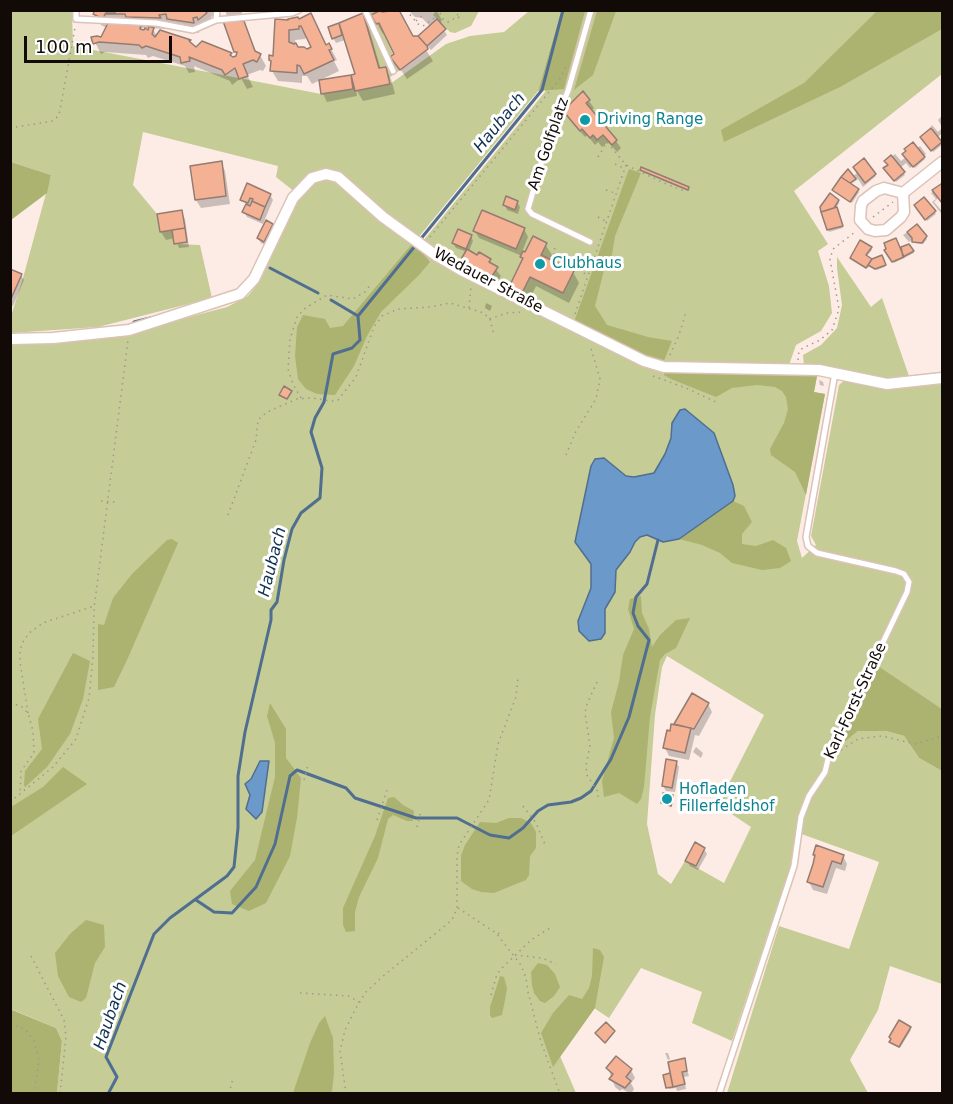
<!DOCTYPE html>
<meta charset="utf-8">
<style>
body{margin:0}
#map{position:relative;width:953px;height:1104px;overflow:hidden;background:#fdece5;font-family:"DejaVu Sans",sans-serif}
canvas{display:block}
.frame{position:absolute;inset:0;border:12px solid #120a07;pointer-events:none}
.scale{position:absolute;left:24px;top:36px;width:148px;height:27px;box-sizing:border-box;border:3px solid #120a07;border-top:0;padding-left:8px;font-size:18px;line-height:21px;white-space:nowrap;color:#120a07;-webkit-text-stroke:4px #fff;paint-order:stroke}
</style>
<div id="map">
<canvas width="953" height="1104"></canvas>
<div class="frame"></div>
<div class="scale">100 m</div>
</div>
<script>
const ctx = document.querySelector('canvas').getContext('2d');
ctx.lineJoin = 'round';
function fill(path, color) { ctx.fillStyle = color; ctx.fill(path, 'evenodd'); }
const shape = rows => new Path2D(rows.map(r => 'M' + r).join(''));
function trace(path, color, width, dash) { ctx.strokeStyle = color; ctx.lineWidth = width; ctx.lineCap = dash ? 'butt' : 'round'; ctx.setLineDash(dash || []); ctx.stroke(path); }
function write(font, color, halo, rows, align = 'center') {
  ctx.font = font + ' "DejaVu Sans",sans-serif'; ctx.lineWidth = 6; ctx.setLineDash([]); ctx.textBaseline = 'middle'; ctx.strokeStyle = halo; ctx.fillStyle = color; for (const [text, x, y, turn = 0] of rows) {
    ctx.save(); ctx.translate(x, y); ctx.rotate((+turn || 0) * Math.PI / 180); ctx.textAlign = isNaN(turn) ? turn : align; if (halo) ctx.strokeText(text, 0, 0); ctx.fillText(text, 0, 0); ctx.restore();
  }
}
fill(shape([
 [11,11,72,11,73,46,321,94,353,89,356,91,390,84,446,44,470,36,504,32,529,11,561,11,538,91,413,244,418,247,545,92,569,11,942,11,942,74,794,191,828,244,818,251,829,286,832,313,821,331,796,345,789,365,665,372,817,376,814,392,825,394,797,541,802,558,816,545,811,536,839,385,845,380,888,389,942,382,942,709,875,665,838,746,858,731,886,731,904,736,919,758,942,771,942,984,890,966,878,1010,850,1060,868,1093,727,1093,779,926,849,949,879,862,796,832,790,868,732,1041,692,1023,702,992,641,968,609,1018,594,1008,560,1056,576,1093,57,1093,62,1041,56,1028,11,1009,11,345,96,338,133,332,227,307,248,296,260,281,300,196,276,177,278,166,143,132,133,185,157,214,160,232,172,230,175,244,200,245,212,298,98,327,11,333,11,316,23,278,51,175,11,162],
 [667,656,764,715,718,805,751,827,724,883,685,861,671,884,658,874,647,824,655,715,662,667],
 [364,11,381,11,372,15,376,24,379,23,400,70,389,78,386,67,379,68,363,13],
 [436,11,479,11,471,26,455,33,450,32,433,15],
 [837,257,871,307,882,298,910,379,890,381,804,366,803,355,821,345,837,328,842,305,837,268]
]), '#c5cc95');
fill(shape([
 [878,10,942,11,942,29,840,87,724,142,721,130,804,83],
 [561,11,585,11,564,89,538,91],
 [597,11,616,11,593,75,574,90],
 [11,162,51,175,47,193,11,220],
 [629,169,641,173,615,236,612,255,604,270,595,306,607,325,648,337,672,341,663,363,645,358,574,322],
 [412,244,418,247,430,262,419,275,381,312,367,336,354,366,335,395,317,394,306,389,298,379,295,356,297,327,303,315,325,319,330,328,343,326],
 [664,372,817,376,814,392,825,394,806,495,795,472,771,455,770,449,784,423,788,409,786,397,782,391,775,387,757,385,732,388,716,397,671,379,664,375],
 [733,501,744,506,752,522,742,534,742,544,756,546,773,540,786,548,791,561,780,568,762,570,732,563,720,553,702,545,679,539],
 [172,539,178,543,127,660,114,687,98,690,98,624,104,625,113,598,132,574,167,540],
 [641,596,642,613,649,629,652,647,660,635,676,620,690,618,676,648,665,654,660,660,650,717,644,787,641,799,637,804,619,793,604,797,602,781,614,738,611,712,619,682,623,655,634,629,628,609,630,599],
 [73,653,90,661,83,699,70,734,47,767,25,787,24,785,25,771,42,749,38,719],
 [875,664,942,709,942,771,919,758,904,736,886,731,858,731,837,748],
 [270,703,286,729,286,758,301,778,297,818,290,856,266,903,249,911,232,904,230,891,255,860,275,777,275,743,267,716],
 [63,767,87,784,11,836,11,807,43,787],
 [394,797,403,805,414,811,413,821,407,821,393,815,388,819,378,858,359,897,355,912,355,931,346,932,343,925,343,908,375,836,388,798],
 [509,818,521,818,531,823,536,832,536,848,530,856,529,875,526,880,494,893,481,892,472,889,461,881,461,856,465,845,480,822,496,823],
 [86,920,104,925,105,947,95,963,86,998,81,1002,69,997,58,976,55,953,70,934],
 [593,948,600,950,604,957,595,1008,553,1067,541,1033,553,1013,569,995,582,999,589,988,592,976],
 [538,963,547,965,555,974,560,987,554,996,545,1003,540,1001,534,993,532,985,531,972],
 [500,976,504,977,507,988,505,1000,502,1015,492,1018,490,1015,490,1007],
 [10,1009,56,1028,62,1041,57,1093,11,1093],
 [325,1016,333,1038,334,1073,332,1091,329,1093,293,1093,310,1043,319,1023]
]), '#acb371');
const water = shape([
 [685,409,714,433,733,485,735,496,733,501,679,539,663,542,647,535,640,537,635,542,630,552,616,570,615,592,605,609,605,633,601,639,589,641,579,631,578,621,591,588,591,564,575,542,591,466,595,459,604,458,626,476,634,477,654,473,665,454,671,438,672,423,680,410,685,409],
 [260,761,269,761,262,812,256,819,246,809,250,795,245,784,251,779,260,761]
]);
fill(water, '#6b99ca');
trace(water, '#506e90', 1.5);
fill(shape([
 [96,10,219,10,218,20,212,16,209,21,212,25,205,29,204,27,198,28,199,33,175,30,172,24,164,26,165,29,152,28,157,36,160,32,190,41,196,49,231,54,233,59,238,57,235,51,243,23,257,53,260,55,266,66,263,71,260,70,247,75,253,87,247,89,241,78,232,85,230,81,194,66,195,72,189,73,185,66,153,56,148,58,146,55,105,52,101,54,93,38,102,39,107,28,101,25,95,14],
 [115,17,119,17,123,26,111,25],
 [141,28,149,28,149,32,144,33],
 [225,10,242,10,242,16,228,19],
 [388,10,398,10,413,38,420,37,431,27,422,18,415,17,408,10,436,10,442,20,440,24,447,35,431,50,423,41,421,42,433,61,407,79,392,57,396,54,385,33,383,34,373,16],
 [362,15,368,25,381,70,385,69,391,79,395,94,363,101,356,89,357,96,327,102,323,94,321,81,357,75,345,40,336,43,333,38,339,24],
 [277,21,298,21,327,46,329,45,337,60,334,61,339,71,312,84,307,76,302,76,302,83,278,81,272,71,272,64,270,60,274,57],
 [307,36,313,48,306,51,297,48,295,40,305,39],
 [583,93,594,108,591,111,616,141,621,148,617,152,608,142,602,147,598,142,595,145,587,135,585,137,569,119,564,111],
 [942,116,942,127,938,120],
 [932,125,938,132,942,128,942,133,937,138,942,145,933,152,922,138,933,129,931,126],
 [920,146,926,154,923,157,925,159,915,168,913,166,910,168,906,163,900,168,905,175,896,182,885,169,889,165,886,161,895,154,901,161],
 [864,160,876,176,863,187,858,179,850,185,859,192,852,203,835,192,858,172],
 [221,163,225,171,230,204,201,208,196,200,192,167],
 [642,170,688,188,689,191,643,172],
 [248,185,270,195,273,200,263,224,247,217,244,212,247,205,242,199],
 [941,186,942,188,942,202,939,197,934,202,941,210,941,213,932,202,936,199,931,193],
 [924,199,936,214,927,221,916,206],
 [838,201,839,203,836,208,843,228,829,232,822,207],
 [517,202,520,207,518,214,507,210,505,205],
 [181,211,185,219,189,247,179,248,175,238,166,240,161,232,159,215],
 [272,225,275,230,267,246,261,243,258,238],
 [917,226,927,239,923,244,915,243,913,239,909,242,903,235],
 [524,229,528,237,522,252,526,254,545,244,552,255,549,260,573,272,579,283,569,303,536,286,528,303,517,297,510,287,523,259,522,256,479,238,475,231],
 [471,236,473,241,469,251,489,261,501,276,495,286,466,268,462,261,467,252,456,248,453,243],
 [908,246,914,253,894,263,887,251],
 [871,248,872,250,866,257,872,260,881,257,885,267,877,270,869,266,868,268,853,259],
 [11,271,21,275,24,280,13,306,10,305],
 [486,303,492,306,490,311,485,308],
 [819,380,823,382,824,386,820,385],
 [692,695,708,704,712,712,699,736,695,735,689,760,669,756,665,748],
 [696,747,703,753,701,758,693,752],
 [676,762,679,767,675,792,666,791,663,786],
 [673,797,672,807,664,805,663,803],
 [704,849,707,854,698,870,690,866,687,861],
 [814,855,843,856,847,864,845,871,836,868,827,894,813,890,809,882,816,857],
 [900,1022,911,1030,900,1048,892,1043],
 [665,1053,668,1053,670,1059,668,1060],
 [684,1060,689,1076,684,1077,686,1089,677,1091,676,1088,669,1089,665,1076,672,1075],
 [608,1068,631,1070,635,1078,631,1083,634,1089,631,1094,622,1089,620,1091,615,1087]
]), '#0003');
trace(shape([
 [270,268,318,293],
 [331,300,358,316],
 [134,322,150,318],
 [196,900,214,912,232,913,256,887,275,844,290,776,297,770,346,788,355,798,416,818,457,818,490,835,509,838,523,828,538,811,548,805,571,802,581,798,591,791,611,759,629,717,649,640,638,626,633,613,636,597,647,584,658,540],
 [108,1094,117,1077,106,1057,154,934,170,918,227,876,234,867,238,828,238,776,245,732,271,620,271,610,277,602,284,560,292,529,301,513,320,498,322,468,311,432,315,418,324,402,333,354,352,348,360,340,358,316,542,90,563,10]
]), '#506e90', 3);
const building = shape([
 [95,10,107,10,106,13,115,13,115,10,204,10,207,13,198,20,197,17,193,18,194,23,167,19,166,14,159,15,161,18,126,17,125,14,105,14,103,19,93,14,95,10],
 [381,10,382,12,399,10,413,36,418,36,427,46,428,49,400,70,390,57,394,54,379,23,376,24,371,15,381,10],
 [311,13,326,45,329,43,332,49,329,50,334,60,304,74,300,66,297,65,297,73,270,71,271,61,269,60,269,55,273,56,275,19,288,20,288,19,298,17,299,19,311,13],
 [299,26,301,26,311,47,307,49,304,47,298,47,296,43,294,44,289,42,289,30,299,29,299,26],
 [363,13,379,68,386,67,390,84,355,91,351,75,355,74,339,23,363,13],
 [437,19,446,29,427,46,418,36,437,19],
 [223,21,244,21,255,51,261,54,257,62,253,60,243,64,248,76,239,79,235,68,225,75,222,70,189,57,190,61,181,63,180,57,146,46,142,48,139,45,99,42,93,44,91,37,97,36,101,37,108,23,141,25,140,29,144,30,145,28,148,30,149,26,154,28,152,34,155,37,160,30,191,40,189,41,196,47,202,41,232,53,230,55,233,57,236,56,237,52,234,52,223,21],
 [339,23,342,35,332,39,328,27,339,23],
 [351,75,353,89,321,94,319,80,351,75],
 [583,91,590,100,586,103,617,140,612,145,603,135,597,140,593,135,590,138,582,129,580,131,563,111,583,91],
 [931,128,942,142,931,151,920,137,931,128],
 [913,142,925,157,913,167,902,154,906,151,904,149,913,142],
 [891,155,905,172,894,181,883,168,888,165,884,161,891,155],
 [864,158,876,174,865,183,853,167,864,158],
 [222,161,226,196,195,200,190,166,222,161],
 [641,167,689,187,688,190,640,170,641,167],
 [848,169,856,179,850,183,841,177,848,169],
 [841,177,859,189,850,202,832,190,841,177],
 [247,183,271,194,265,207,252,201,253,199,250,198,248,203,240,200,247,183],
 [941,184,942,186,942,203,932,190,941,184],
 [830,193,839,200,834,208,821,212,820,207,830,193],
 [506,196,518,201,515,210,503,205,506,196],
 [924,197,936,211,925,220,914,205,924,197],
 [252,201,265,207,260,220,242,212,246,204,250,206,252,201],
 [837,207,843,226,827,230,821,212,837,207],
 [182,210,185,228,160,232,157,214,182,210],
 [482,210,525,228,516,249,473,231,482,210],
 [266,220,273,224,264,242,257,238,266,220],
 [917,224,927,236,922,243,912,242,912,238,907,232,917,224],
 [185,228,187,242,174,244,172,230,185,228],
 [458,229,472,235,466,249,452,243,458,229],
 [533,236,547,243,541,255,574,271,563,293,530,277,522,293,509,287,523,258,520,257,523,251,525,252,533,236],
 [896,238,904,257,892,262,884,250,886,249,884,243,896,238],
 [860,240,872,247,866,255,872,259,866,268,850,258,860,240],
 [909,244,914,251,903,257,901,247,909,244],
 [467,249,477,255,479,252,491,259,489,262,498,267,490,279,460,261,467,249],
 [882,255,886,265,875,269,868,265,872,259,882,255],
 [10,269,22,274,10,301,10,269],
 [284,386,292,391,287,399,279,395,284,386],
 [692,693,709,703,694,729,674,724,692,693],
 [671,724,691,728,685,753,663,748,667,730,670,731,671,724],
 [666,759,677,761,672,788,662,786,666,759],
 [663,793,673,795,671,806,661,803,663,793],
 [695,842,705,848,696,866,685,861,695,842],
 [816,845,844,855,841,864,832,861,823,887,807,882,813,864,815,855,813,855,816,845],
 [899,1020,911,1027,899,1047,889,1042,891,1039,889,1037,899,1020],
 [606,1022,615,1031,605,1043,595,1033,606,1022],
 [616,1056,632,1069,626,1077,631,1081,625,1088,609,1079,613,1074,606,1068,616,1056],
 [685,1058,687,1071,682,1072,685,1084,673,1087,668,1062,685,1058],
 [670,1073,673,1087,666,1088,663,1075,670,1073]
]);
fill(building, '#f5b194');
trace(building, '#947c71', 1.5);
const service = shape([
 [76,10,76,19,156,23,193,30,216,20,217,10],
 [365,10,393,71],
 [216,20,292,13,299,10],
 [590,242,532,214,528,209,550,133,568,91,591,10],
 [719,1094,794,866,801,817,809,796,825,772,829,755,907,592,909,582,904,574,896,571,817,553,808,546,806,537,835,373]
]);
const minor = shape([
 [884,188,903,193,904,212,901,217,886,230,875,231,868,229,860,220,861,206,863,201,876,191,884,188],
 [903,193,942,162],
 [10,339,53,338,129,330,240,294,254,279,293,198,312,178,326,174,338,177,383,217,434,254,461,270,644,361,664,367,819,370,887,384,942,378]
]);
trace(service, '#dcc2b7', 8);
trace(minor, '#dcc2b7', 13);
trace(shape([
 [406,10,418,24,423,26,437,16,441,10],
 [440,13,443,19,448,22,455,18,461,10],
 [458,17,463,20],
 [416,21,423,15],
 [10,128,53,121,59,115,75,28],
 [598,157,607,142,626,165,664,183,687,192],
 [615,164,623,168],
 [606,190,615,193],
 [598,217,605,221],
 [873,217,893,202],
 [430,237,559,80,566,67],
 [555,248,553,253,587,275],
 [469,308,471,286],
 [575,314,626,165],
 [490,319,494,335],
 [670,355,679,335,686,312],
 [798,360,799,351,803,348,820,340,832,330,839,309,830,259,833,249,855,232],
 [653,376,686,388,716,402],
 [301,398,293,384,288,369,290,339,297,317,304,309,327,295,353,299,365,292,371,284],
 [566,455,575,433,596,399,600,379,590,345],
 [101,501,116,502],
 [228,515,256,440,258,420,267,412,297,399,313,398,331,401,338,400,356,377,374,327,382,316,398,309,430,307,450,303,484,313,489,319,507,313,522,312],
 [597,682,587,704,585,713,590,745,586,766,587,775,598,792,598,798],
 [10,703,21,706,28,713,33,731,34,753,21,771,20,794],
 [28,713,20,662,20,650,24,640,29,633,43,623,94,606],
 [841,750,858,739,882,736,915,744,937,738,942,733],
 [304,780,308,765],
 [10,802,53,767,76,739,89,698,93,656,94,609,128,340],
 [523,806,536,823,546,847],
 [377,820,387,790],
 [417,827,421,811],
 [458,908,496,933,521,965,526,978,528,992,541,1042,560,1094],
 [498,934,503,931],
 [515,955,542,958,556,964],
 [31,956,64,1020,66,1037,60,1094],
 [300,993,349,996,359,1002],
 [491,995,497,974,502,968,531,940,550,928],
 [10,1024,25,1029,34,1041,39,1060,34,1094],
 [229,1094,233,1078],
 [346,1094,340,1051,345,1030,356,1008,366,992,382,977,452,920,457,908,457,856,459,845,489,800,498,744,516,697,518,677]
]), '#a39690', 1.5, [1.5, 4.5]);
trace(service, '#fff', 5);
trace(minor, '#fff', 10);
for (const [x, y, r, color] of [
 [585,120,6,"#0f9aa8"],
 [540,264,6,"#0f9aa8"],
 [667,799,6,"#0f9aa8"]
]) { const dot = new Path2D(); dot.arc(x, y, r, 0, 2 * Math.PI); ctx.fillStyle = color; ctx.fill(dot); trace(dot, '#fff', 2); }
write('15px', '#0d838f', '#fff', [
 ["Driving Range",597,120],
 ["Clubhaus",552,264],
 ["Hofladen",679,790],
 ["Fillerfeldshof",679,807]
], 'left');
write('15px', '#120a07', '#fff', [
 ["Am Golfplatz",549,144,-71],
 ["Wedauer Straße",488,281,28],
 ["Karl-Forst-Straße",856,701,-65]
]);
write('italic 16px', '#0f3052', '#fff', [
 ["Haubach",500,123,-51],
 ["Haubach",273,562,-76],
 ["Haubach",111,1016,-71]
]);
</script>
